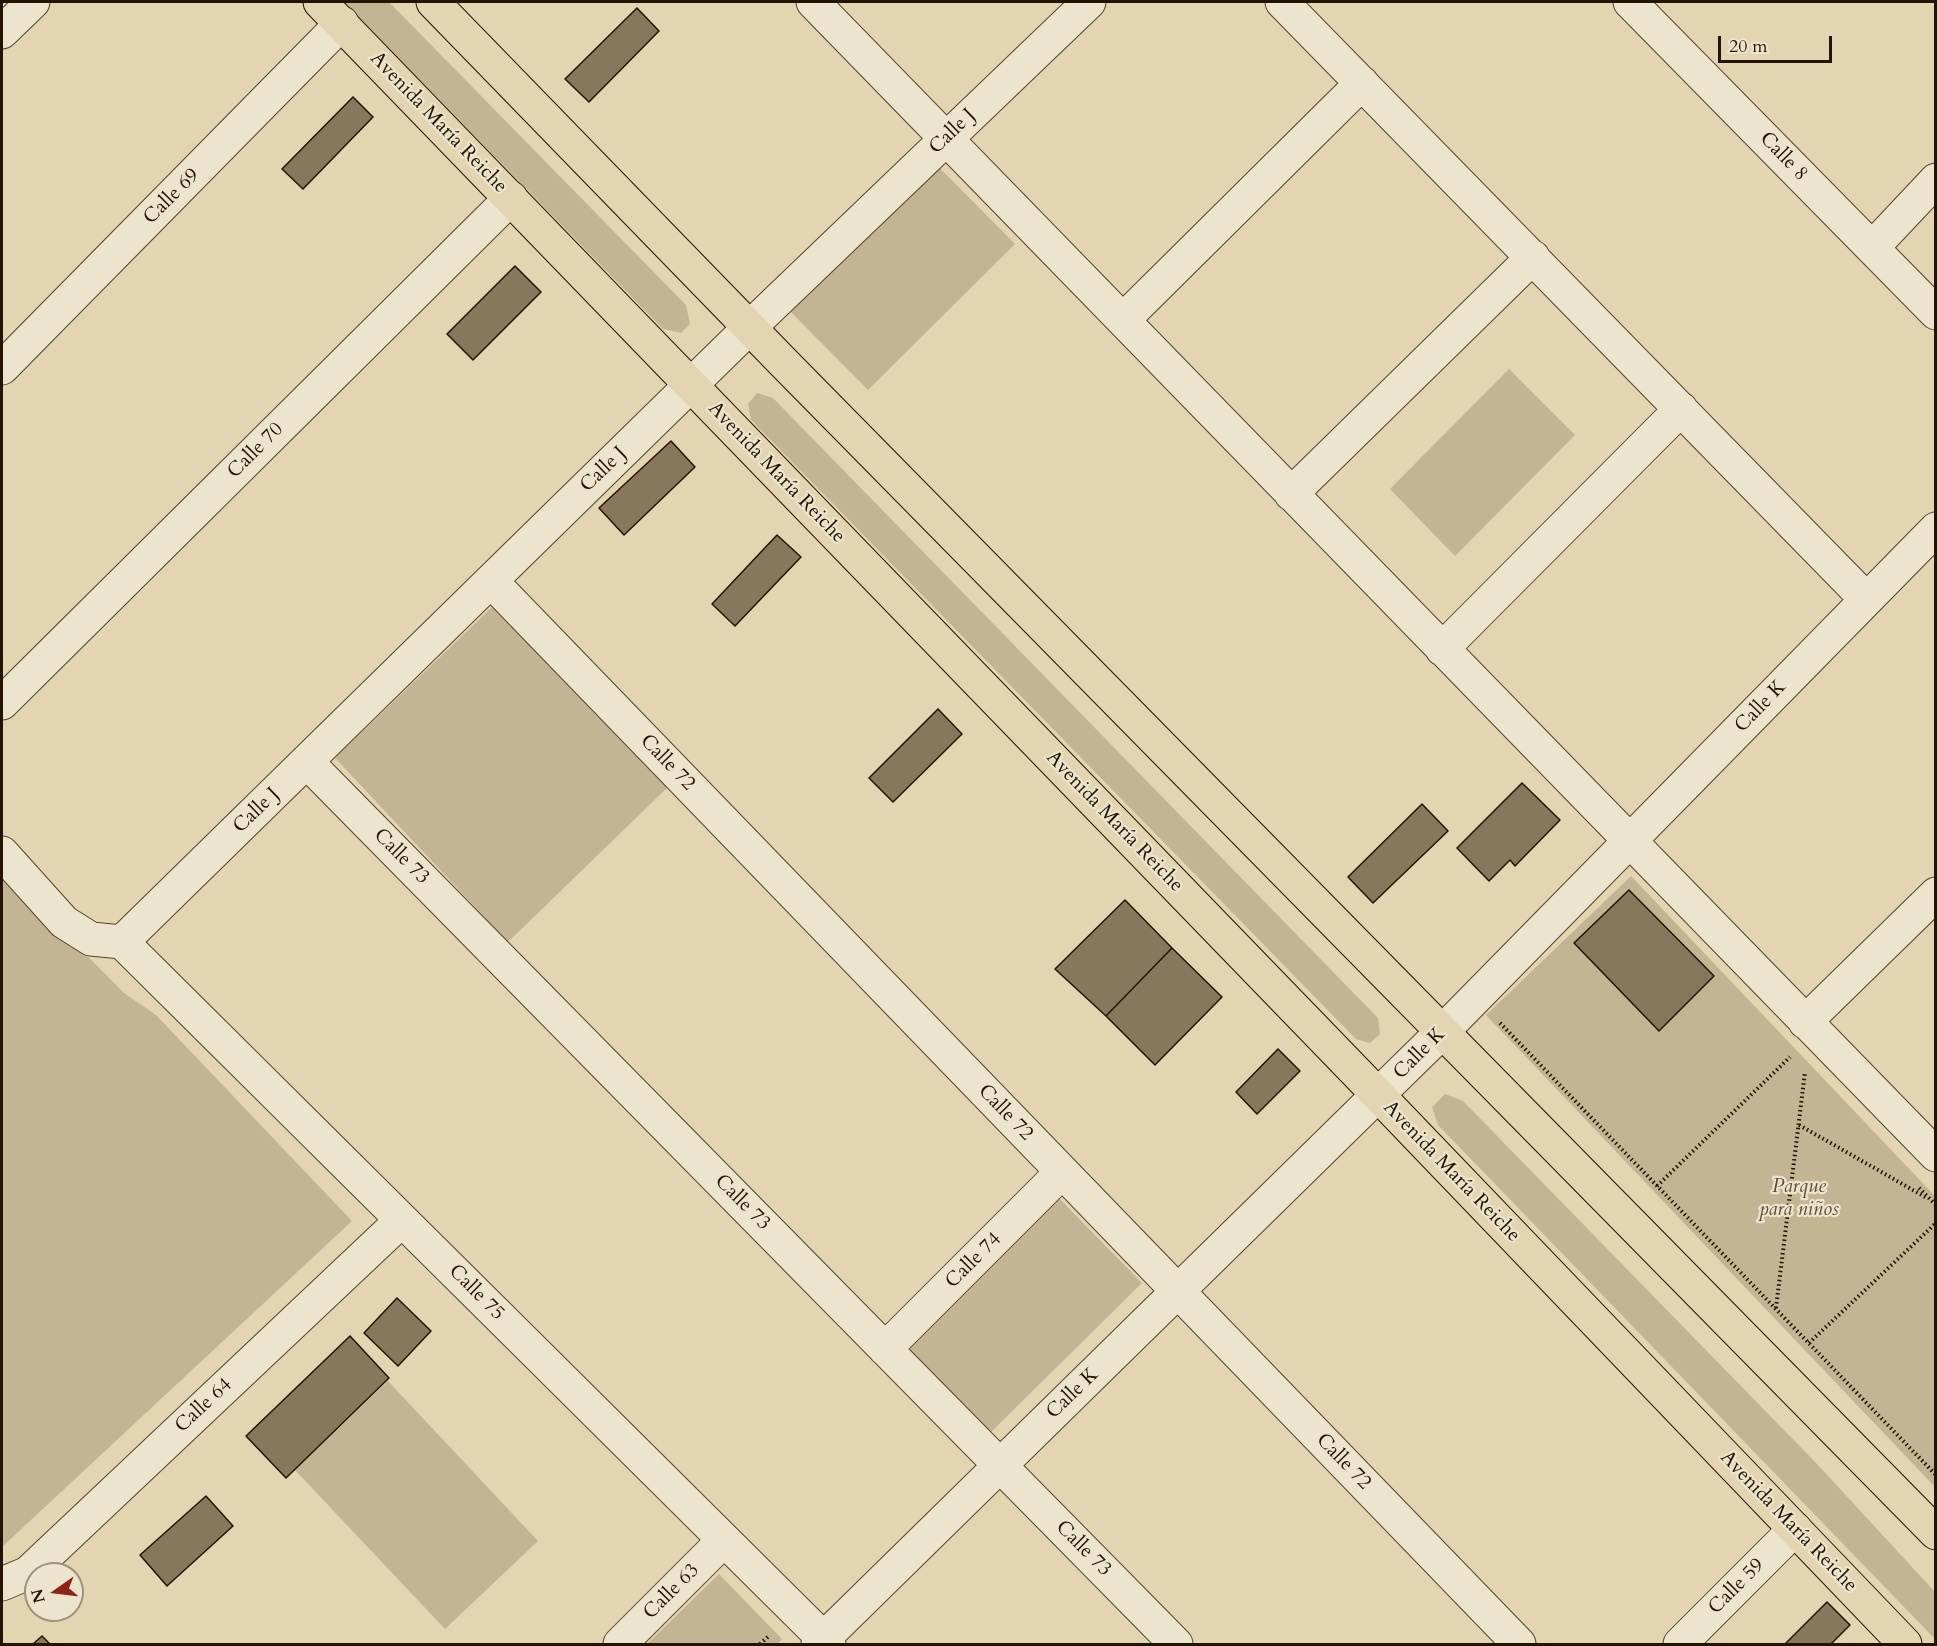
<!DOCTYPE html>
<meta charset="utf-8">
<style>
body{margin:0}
#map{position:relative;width:1937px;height:1646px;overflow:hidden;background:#e4d5b2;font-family:Cardo,serif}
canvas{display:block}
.frame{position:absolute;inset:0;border:3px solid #231400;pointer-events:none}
.north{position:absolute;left:24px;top:1562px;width:60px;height:60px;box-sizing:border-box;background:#ede4cd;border:2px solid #9c917b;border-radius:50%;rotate:256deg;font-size:16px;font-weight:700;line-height:24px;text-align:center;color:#231400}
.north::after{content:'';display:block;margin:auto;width:21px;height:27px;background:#8f2418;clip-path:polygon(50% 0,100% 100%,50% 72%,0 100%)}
.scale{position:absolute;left:1718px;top:36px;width:114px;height:27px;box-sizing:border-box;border:3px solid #231400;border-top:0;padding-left:8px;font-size:18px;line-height:21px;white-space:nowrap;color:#231400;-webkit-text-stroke:4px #ede4cd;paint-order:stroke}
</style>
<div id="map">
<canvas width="1937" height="1646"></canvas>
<div class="frame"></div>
<div class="north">N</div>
<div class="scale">20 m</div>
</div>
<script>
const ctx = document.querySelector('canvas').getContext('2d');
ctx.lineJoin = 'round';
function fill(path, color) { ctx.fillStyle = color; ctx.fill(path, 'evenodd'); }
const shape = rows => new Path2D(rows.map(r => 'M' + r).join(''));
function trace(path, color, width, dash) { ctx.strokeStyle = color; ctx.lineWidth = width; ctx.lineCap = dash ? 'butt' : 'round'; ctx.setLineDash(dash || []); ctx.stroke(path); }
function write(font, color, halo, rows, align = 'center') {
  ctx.font = font + ' Cardo,serif'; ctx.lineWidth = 4.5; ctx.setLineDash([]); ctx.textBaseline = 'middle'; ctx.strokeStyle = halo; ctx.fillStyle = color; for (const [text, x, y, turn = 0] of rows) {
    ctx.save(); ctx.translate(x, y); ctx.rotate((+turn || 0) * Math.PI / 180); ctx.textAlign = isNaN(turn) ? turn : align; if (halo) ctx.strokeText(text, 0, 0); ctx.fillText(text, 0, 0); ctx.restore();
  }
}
fill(shape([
 [344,2,389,2,686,305,690,324,681,333,663,329],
 [934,162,1015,244,868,390,787,308],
 [1509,369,1575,435,1455,556,1390,489],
 [757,393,773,398,1378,1018,1380,1034,1370,1043,1356,1039,751,420,748,404],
 [492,607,667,788,508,942,335,758],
 [2,870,124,993,156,1015,352,1221,2,1547],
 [1631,876,1935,1196,1935,1487,1486,1015],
 [1445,1094,1463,1101,1818,1465,1935,1592,1935,1639,1438,1125,1432,1107],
 [1047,1186,1142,1283,990,1433,895,1336],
 [388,1381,538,1541,445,1629,295,1470],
 [719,1574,782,1639,777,1644,647,1644]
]), '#c3b494');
const building = shape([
 [637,8,659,31,589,102,565,79,637,8],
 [353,97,373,117,303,189,282,169,353,97],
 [515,266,541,292,473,360,447,334,515,266],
 [671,441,695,467,624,535,599,508,671,441],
 [777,535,801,557,735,626,712,604,777,535],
 [938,709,962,734,893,802,869,778,938,709],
 [1522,783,1560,820,1515,866,1510,860,1489,881,1457,848,1522,783],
 [1422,804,1448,831,1373,903,1348,877,1422,804],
 [1629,890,1714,976,1659,1031,1574,943,1629,890],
 [1125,900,1172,948,1106,1016,1055,969,1125,900],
 [1172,948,1222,997,1155,1065,1106,1016,1172,948],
 [1278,1049,1300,1071,1257,1114,1236,1092,1278,1049],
 [397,1298,431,1331,398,1366,364,1333,397,1298],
 [350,1336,389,1378,286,1478,246,1436,350,1336],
 [206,1496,233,1526,167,1586,140,1555,206,1496],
 [1827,1602,1850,1625,1831,1644,1785,1644,1827,1602],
 [42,1636,50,1644,33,1644,42,1636]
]);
fill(building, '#87785d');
trace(building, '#231400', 1.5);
const street = shape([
 [813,2,1936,1155],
 [1282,2,1866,599],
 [1630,2,1936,313],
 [2,32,33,2],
 [1872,248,1936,180],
 [1123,320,1362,83],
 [2,368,342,23],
 [1291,494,1533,257],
 [491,581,1519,1644],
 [1442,649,1681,409],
 [2,703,511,198],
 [307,762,1176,1644],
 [2,853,64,922,91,939,122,942],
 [122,942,750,327,1089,2],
 [122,942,829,1644],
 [1805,1022,1936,894],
 [885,1349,1062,1172],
 [2,1584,28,1573,402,1220],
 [620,1644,724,1540],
 [818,1644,1442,1032,1936,529],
 [1680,1644,1795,1529]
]);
const primary = shape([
 [320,2,1355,1071,1905,1644],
 [433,2,782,361,1936,1533]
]);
trace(street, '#53442c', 35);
trace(primary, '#231400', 35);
trace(shape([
 [1500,1023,1936,1475],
 [1799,1125,1927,1198],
 [1657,1186,1790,1057],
 [1919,1188,1936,1205],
 [1776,1308,1805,1072],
 [1809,1343,1936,1223],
 [760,1644,769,1636]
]), '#231400', 4, [1.5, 3]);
trace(street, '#ede4cd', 33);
trace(primary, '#e4d5b2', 33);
write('20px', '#231400', '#ede4cd', [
 ["Avenida María Reiche",438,123,46],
 ["Calle J",953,132,-44],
 ["Calle 8",1783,157,46],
 ["Calle 69",172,197,-45],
 ["Calle 70",256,451,-45],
 ["Calle J",604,470,-44],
 ["Avenida María Reiche",776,473,46],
 ["Calle K",1761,707,-46],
 ["Calle 72",667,763,46],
 ["Calle J",257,811,-44],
 ["Avenida María Reiche",1114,822,46],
 ["Calle 73",401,857,45],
 ["Calle K",1420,1054,-45],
 ["Calle 72",1005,1113,46],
 ["Avenida María Reiche",1451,1172,46],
 ["Calle 73",742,1203,45],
 ["Calle 74",974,1261,-45],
 ["Calle 75",476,1293,45],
 ["Calle K",1073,1394,-44],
 ["Calle 64",204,1406,-43],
 ["Calle 72",1343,1462,46],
 ["Avenida María Reiche",1788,1522,46],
 ["Calle 73",1083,1549,45],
 ["Calle 59",1737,1587,-45],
 ["Calle 63",672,1592,-45]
]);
write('italic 20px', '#5b4c34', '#ede4cd', [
 ["Parque",1799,1187],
 ["para niños",1799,1210]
]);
</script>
